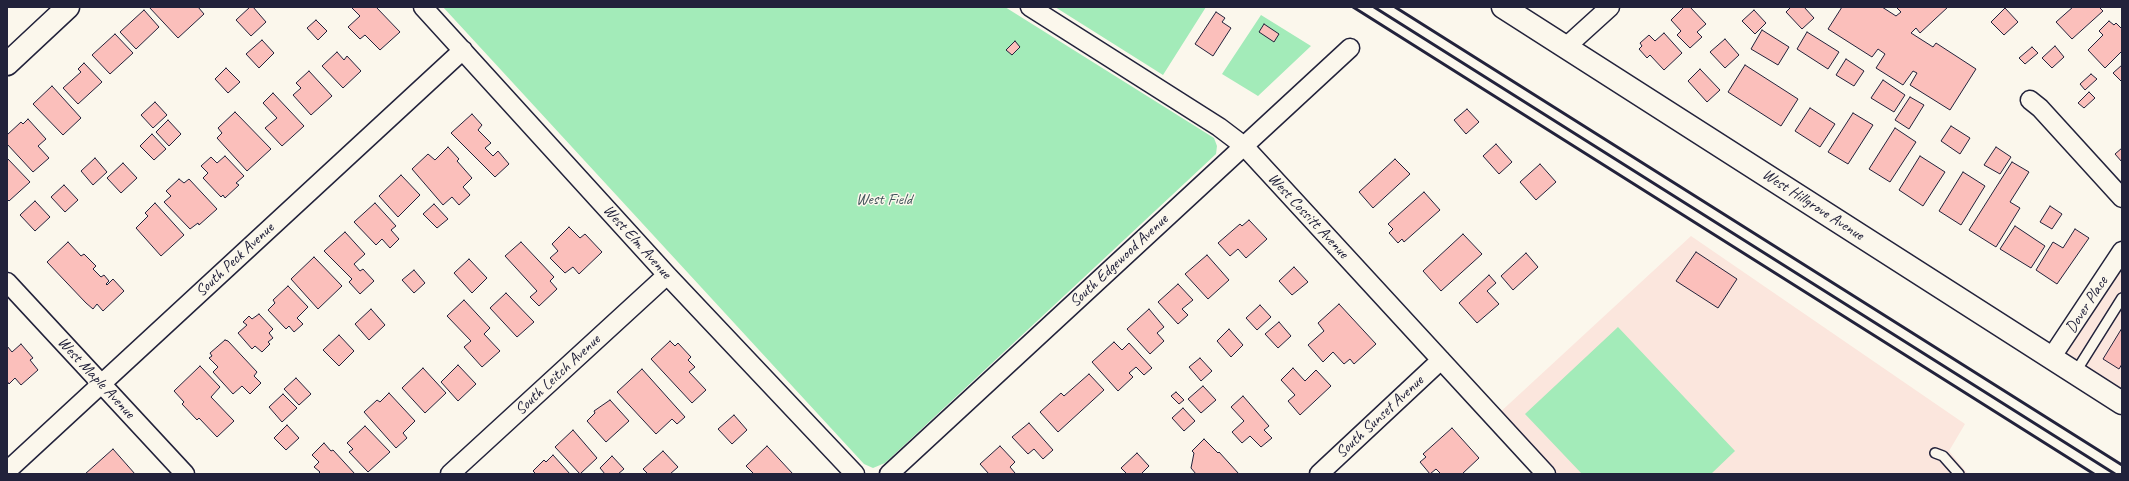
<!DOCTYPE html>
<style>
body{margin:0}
#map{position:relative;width:2129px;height:481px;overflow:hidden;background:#fbf7ec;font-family:Caveat,sans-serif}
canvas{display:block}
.frame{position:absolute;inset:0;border:8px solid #22223b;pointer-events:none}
</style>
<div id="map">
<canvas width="2129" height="481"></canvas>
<div class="frame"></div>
</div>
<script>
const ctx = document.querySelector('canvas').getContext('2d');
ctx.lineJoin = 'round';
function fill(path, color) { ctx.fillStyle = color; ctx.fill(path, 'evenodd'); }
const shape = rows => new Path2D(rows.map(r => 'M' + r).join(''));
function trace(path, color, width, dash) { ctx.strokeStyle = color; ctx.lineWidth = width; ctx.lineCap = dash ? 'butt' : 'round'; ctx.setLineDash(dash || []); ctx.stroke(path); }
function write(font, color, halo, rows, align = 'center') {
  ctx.font = font + ' Caveat,sans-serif'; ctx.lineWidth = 3; ctx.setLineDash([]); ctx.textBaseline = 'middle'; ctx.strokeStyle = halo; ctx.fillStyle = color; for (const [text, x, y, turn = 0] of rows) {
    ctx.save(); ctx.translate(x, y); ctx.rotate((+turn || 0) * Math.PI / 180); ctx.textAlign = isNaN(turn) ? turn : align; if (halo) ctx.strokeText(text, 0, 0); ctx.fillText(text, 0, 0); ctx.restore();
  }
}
fill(shape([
 [1691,236,1965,424,1949,451,1968,474,1552,474,1497,415],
 [2122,258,2122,399,2056,357]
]), '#fbe6dd');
fill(shape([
 [443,7,1005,7,1214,138,1217,146,1216,154,885,463,873,468,864,464],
 [1055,7,1206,7,1163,75],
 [1261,15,1311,46,1258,96,1222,74],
 [1618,327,1735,451,1711,474,1582,474,1525,414]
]), '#a3ebb9');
const building = shape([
 [149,7,198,7,204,14,178,38,149,7],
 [250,7,253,7,266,22,251,36,236,20,250,7],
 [351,7,376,7,400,32,380,50,365,35,360,39,348,27,360,16,351,7],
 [1684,7,1690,7,1706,24,1697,32,1702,37,1690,48,1677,35,1681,31,1671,20,1684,7],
 [1791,7,1804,7,1814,18,1802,29,1786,12,1791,7],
 [1842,7,1882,7,1896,16,1901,12,1896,7,1948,7,1920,33,1916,28,1911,33,1933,47,1936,43,1976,69,1950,110,1910,85,1917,73,1913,71,1903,85,1876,68,1885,54,1878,49,1872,57,1828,29,1842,7],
 [2073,7,2099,7,2103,11,2072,39,2056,22,2073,7],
 [2005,8,2018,22,2004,35,1991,22,2005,8],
 [144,10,159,27,136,49,120,32,144,10],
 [1754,10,1766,23,1755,34,1742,21,1754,10],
 [1216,12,1225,18,1222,22,1231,28,1213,56,1195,44,1216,12],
 [316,20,327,31,318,40,307,28,316,20],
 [2109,21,2114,25,2116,23,2122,29,2122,51,2105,68,2088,50,2103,35,2099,31,2109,21],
 [1264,24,1279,34,1274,42,1259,32,1264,24],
 [1762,30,1789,47,1778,65,1751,49,1762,30],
 [1807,32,1839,52,1828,69,1797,49,1807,32],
 [1664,33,1682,53,1664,70,1650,55,1647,58,1639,49,1642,46,1640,43,1649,35,1655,41,1664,33],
 [115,34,133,53,110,74,92,55,115,34],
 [1725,39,1739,55,1725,68,1710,52,1725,39],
 [262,40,274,53,259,68,246,54,262,40],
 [1015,41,1020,47,1012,55,1006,50,1015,41],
 [2055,46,2064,57,2052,68,2042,58,2055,46],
 [2032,47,2038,53,2025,64,2019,58,2032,47],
 [337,52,344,60,347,56,361,71,343,88,322,66,337,52],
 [1846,59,1864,71,1854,86,1836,75,1846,59],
 [84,63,102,82,78,104,63,88,81,72,78,69,84,63],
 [1745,65,1798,99,1781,126,1728,92,1745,65],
 [2122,65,2122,82,2113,73,2122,65],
 [226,68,240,82,228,93,215,79,226,68],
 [1700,69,1720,90,1707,102,1688,81,1700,69],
 [309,71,332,96,311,115,293,95,301,88,296,83,309,71],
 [2091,74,2097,79,2085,90,2080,84,2091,74],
 [1883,80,1905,95,1894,112,1871,98,1883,80],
 [52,86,81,118,63,135,33,104,52,86],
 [2089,92,2095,98,2084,108,2078,103,2089,92],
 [273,93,304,126,282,146,265,128,277,118,263,103,273,93],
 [1910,97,1924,105,1909,129,1895,120,1910,97],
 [155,102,167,115,153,128,141,115,155,102],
 [1810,108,1835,124,1820,147,1795,131,1810,108],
 [1467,109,1479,122,1466,134,1454,120,1467,109],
 [235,112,271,149,247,171,217,138,222,133,218,128,235,112],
 [1853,113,1873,125,1848,164,1828,152,1853,113],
 [472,114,482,125,478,130,491,143,485,148,493,156,498,151,509,164,495,177,451,133,472,114],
 [28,119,46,139,38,146,49,158,33,172,7,144,7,135,21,122,23,124,28,119],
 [168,120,181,134,169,146,156,132,168,120],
 [1951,126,1970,138,1960,154,1941,141,1951,126],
 [1895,128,1916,142,1890,182,1869,169,1895,128],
 [152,134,166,149,154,160,140,146,152,134],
 [1496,144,1512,162,1499,174,1483,156,1496,144],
 [448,147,459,159,457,161,472,178,463,187,470,195,459,205,452,197,443,205,412,169,428,154,435,160,448,147],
 [1996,147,2011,157,2000,174,1984,165,1996,147],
 [2122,148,2122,162,2115,154,2122,148],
 [225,156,244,176,236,183,239,185,225,198,223,195,221,197,203,178,208,173,201,166,211,157,217,163,225,156],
 [1920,156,1945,172,1923,206,1899,190,1920,156],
 [7,158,30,182,9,201,7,199,7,158],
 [95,158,107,172,93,185,81,171,95,158],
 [1395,159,1410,174,1373,208,1359,192,1395,159],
 [2012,162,2029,172,2010,202,2020,208,1996,247,1969,230,2012,162],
 [123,163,137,178,121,193,107,178,123,163],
 [1540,164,1556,182,1536,200,1520,182,1540,164],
 [1963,172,1985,186,1961,225,1939,211,1963,172],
 [401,175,420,195,398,217,379,196,401,175],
 [179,179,184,183,189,179,217,209,199,225,198,223,190,229,164,202,171,196,166,191,179,179],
 [64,185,78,200,65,212,51,197,64,185],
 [1424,192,1440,210,1404,242,1402,239,1398,243,1389,233,1393,229,1388,224,1424,192],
 [35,201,50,217,35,231,20,215,35,201],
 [155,203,184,235,161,256,136,228,148,216,145,213,155,203],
 [375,203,396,226,391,230,399,239,390,248,382,239,376,245,354,222,375,203],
 [434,204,448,219,437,228,423,214,434,204],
 [2050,206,2062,214,2052,229,2040,222,2050,206],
 [1249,220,1267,239,1246,258,1238,249,1230,256,1218,243,1240,224,1242,226,1249,220],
 [2015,226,2045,246,2031,268,2000,249,2015,226],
 [569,227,580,238,585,234,602,252,579,274,573,267,565,273,550,258,558,251,552,244,569,227],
 [2075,229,2089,238,2057,284,2036,270,2053,242,2063,248,2075,229],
 [345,232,365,254,354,264,360,271,363,269,374,281,360,294,349,282,352,279,324,251,345,232],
 [1463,234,1482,254,1441,291,1423,271,1463,234],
 [68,242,81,256,84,254,96,266,93,269,101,277,104,275,109,281,106,284,107,285,113,279,124,291,103,311,97,304,93,309,86,303,47,262,68,242],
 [521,242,554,277,550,281,557,289,539,306,530,297,537,291,505,256,521,242],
 [1696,252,1737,279,1718,308,1676,281,1696,252],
 [1526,253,1538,267,1513,290,1501,276,1526,253],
 [1207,255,1229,280,1208,299,1185,274,1207,255],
 [314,257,342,286,318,309,291,279,314,257],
 [469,259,487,278,472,293,454,273,469,259],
 [1294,267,1308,282,1292,295,1279,281,1294,267],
 [414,270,425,283,414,293,402,280,414,270],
 [1489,275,1496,283,1487,291,1499,304,1477,323,1459,303,1489,275],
 [1178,284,1193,300,1182,309,1188,315,1178,324,1158,302,1178,284],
 [288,286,308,307,297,318,303,324,294,332,289,326,286,329,268,310,275,303,273,300,288,286],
 [506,293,534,322,517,337,490,308,506,293],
 [464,300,490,328,484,334,500,351,482,367,464,347,471,341,447,316,464,300],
 [1339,304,1376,344,1354,364,1350,359,1344,364,1333,352,1323,362,1308,345,1324,331,1318,323,1339,304],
 [1260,305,1271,317,1257,330,1246,318,1260,305],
 [371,309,385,325,369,340,355,324,371,309],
 [1149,309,1164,327,1157,333,1164,341,1150,354,1127,329,1149,309],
 [259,314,273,329,269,333,273,338,268,342,270,344,262,352,255,346,252,349,238,333,247,325,243,322,249,316,252,319,259,314],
 [1279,322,1291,336,1278,348,1265,334,1279,322],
 [2122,328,2122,364,2119,369,2103,359,2122,328],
 [1229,329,1243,345,1231,357,1217,341,1229,329],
 [339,335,354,351,339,366,323,350,339,335],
 [225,340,228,341,257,372,254,376,261,383,250,394,242,386,233,394,213,372,218,367,209,358,212,356,210,353,225,340],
 [670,341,675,346,678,343,691,357,688,360,695,367,689,372,706,390,692,403,651,359,670,341],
 [1114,342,1122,350,1129,343,1152,368,1144,375,1136,367,1129,373,1133,377,1118,391,1092,362,1114,342],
 [21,344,33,358,30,360,38,370,21,385,15,378,9,384,7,381,7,346,12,352,21,344],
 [1200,358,1212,371,1201,381,1189,367,1200,358],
 [458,365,476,384,458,401,441,382,458,365],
 [200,366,220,387,211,397,234,421,217,437,199,418,197,420,182,404,184,402,174,391,200,366],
 [423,368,446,393,425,413,402,388,423,368],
 [1293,368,1305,381,1316,370,1331,386,1300,415,1288,401,1295,395,1281,380,1293,368],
 [642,369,685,417,677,424,672,419,656,434,617,392,642,369],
 [1089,374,1104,390,1058,432,1040,412,1061,393,1064,396,1089,374],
 [296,378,311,394,299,405,284,389,296,378],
 [1203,386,1216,400,1201,413,1188,399,1203,386],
 [1176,392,1184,400,1179,404,1171,396,1176,392],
 [389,393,415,421,403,433,407,438,396,448,364,412,377,400,380,402,389,393],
 [283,394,297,408,282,422,269,407,283,394],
 [1243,396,1269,426,1264,430,1272,438,1261,447,1250,436,1242,443,1232,432,1244,421,1231,407,1243,396],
 [610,400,629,421,606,442,587,421,595,413,594,411,610,400],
 [1183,408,1195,421,1184,431,1172,418,1183,408],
 [734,415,747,430,732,444,718,429,734,415],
 [1029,423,1053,450,1043,459,1034,449,1028,454,1012,437,1029,423],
 [287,425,299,438,286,450,274,438,287,425],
 [365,426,390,452,368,472,349,452,353,449,347,443,365,426],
 [1452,428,1479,458,1462,474,1441,474,1436,469,1430,474,1420,462,1426,457,1423,454,1452,428],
 [573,430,597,458,580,474,555,447,573,430],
 [1204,439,1218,453,1219,452,1239,474,1196,474,1191,468,1194,453,1192,451,1204,439],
 [324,443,331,451,333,450,355,474,318,474,320,472,314,467,319,462,312,455,324,443],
 [767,446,793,474,754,474,746,466,767,446],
 [1000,446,1015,462,1010,467,1015,473,1013,474,989,474,980,464,1000,446],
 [113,449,135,474,85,474,113,449],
 [663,451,678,467,670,474,648,474,643,469,663,451],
 [1137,453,1149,466,1141,474,1127,474,1121,468,1137,453],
 [553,455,570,474,533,474,535,473,533,471,544,460,546,462,553,455],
 [612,456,624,469,618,474,605,474,600,468,612,456]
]);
fill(building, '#fbbfbb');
trace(building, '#22223b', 1);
const lane = shape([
 [2075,373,2122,298],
 [1935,453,1943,456,1959,474]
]);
const street = shape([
 [423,7,667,275,855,474],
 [1030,7,1219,127,1244,146,1546,474],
 [1567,46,1610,7],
 [2030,100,2040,108,2122,198],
 [7,282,185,474],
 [2051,358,2122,251],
 [7,471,463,50],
 [450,474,667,275],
 [889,474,1350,48],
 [1319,474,1441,360]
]);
const secondary = shape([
 [1503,7,2122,403],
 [7,64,68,7]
]);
trace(lane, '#22223b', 12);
trace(street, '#22223b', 21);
trace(secondary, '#22223b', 25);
trace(lane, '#fbf7ec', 9);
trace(street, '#fbf7ec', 18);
trace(secondary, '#fbf7ec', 22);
trace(shape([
 [1353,7,2094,474],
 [1374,7,2115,474],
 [1395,7,2122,465]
]), '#22223b', 3);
write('16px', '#42545a', '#fbf7ec', [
 ["West Field",884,200]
]);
write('16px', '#22223b', '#fbf7ec', [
 ["West Hillgrove Avenue",1813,205,33],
 ["West Cossitt Avenue",1308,216,47],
 ["West Elm Avenue",637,242,48],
 ["South Peck Avenue",235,260,-43],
 ["South Edgewood Avenue",1119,261,-43],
 ["Dover Place",2087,305,-57],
 ["South Leitch Avenue",558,375,-43],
 ["West Maple Avenue",96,378,47],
 ["South Sunset Avenue",1380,417,-43]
]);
</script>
